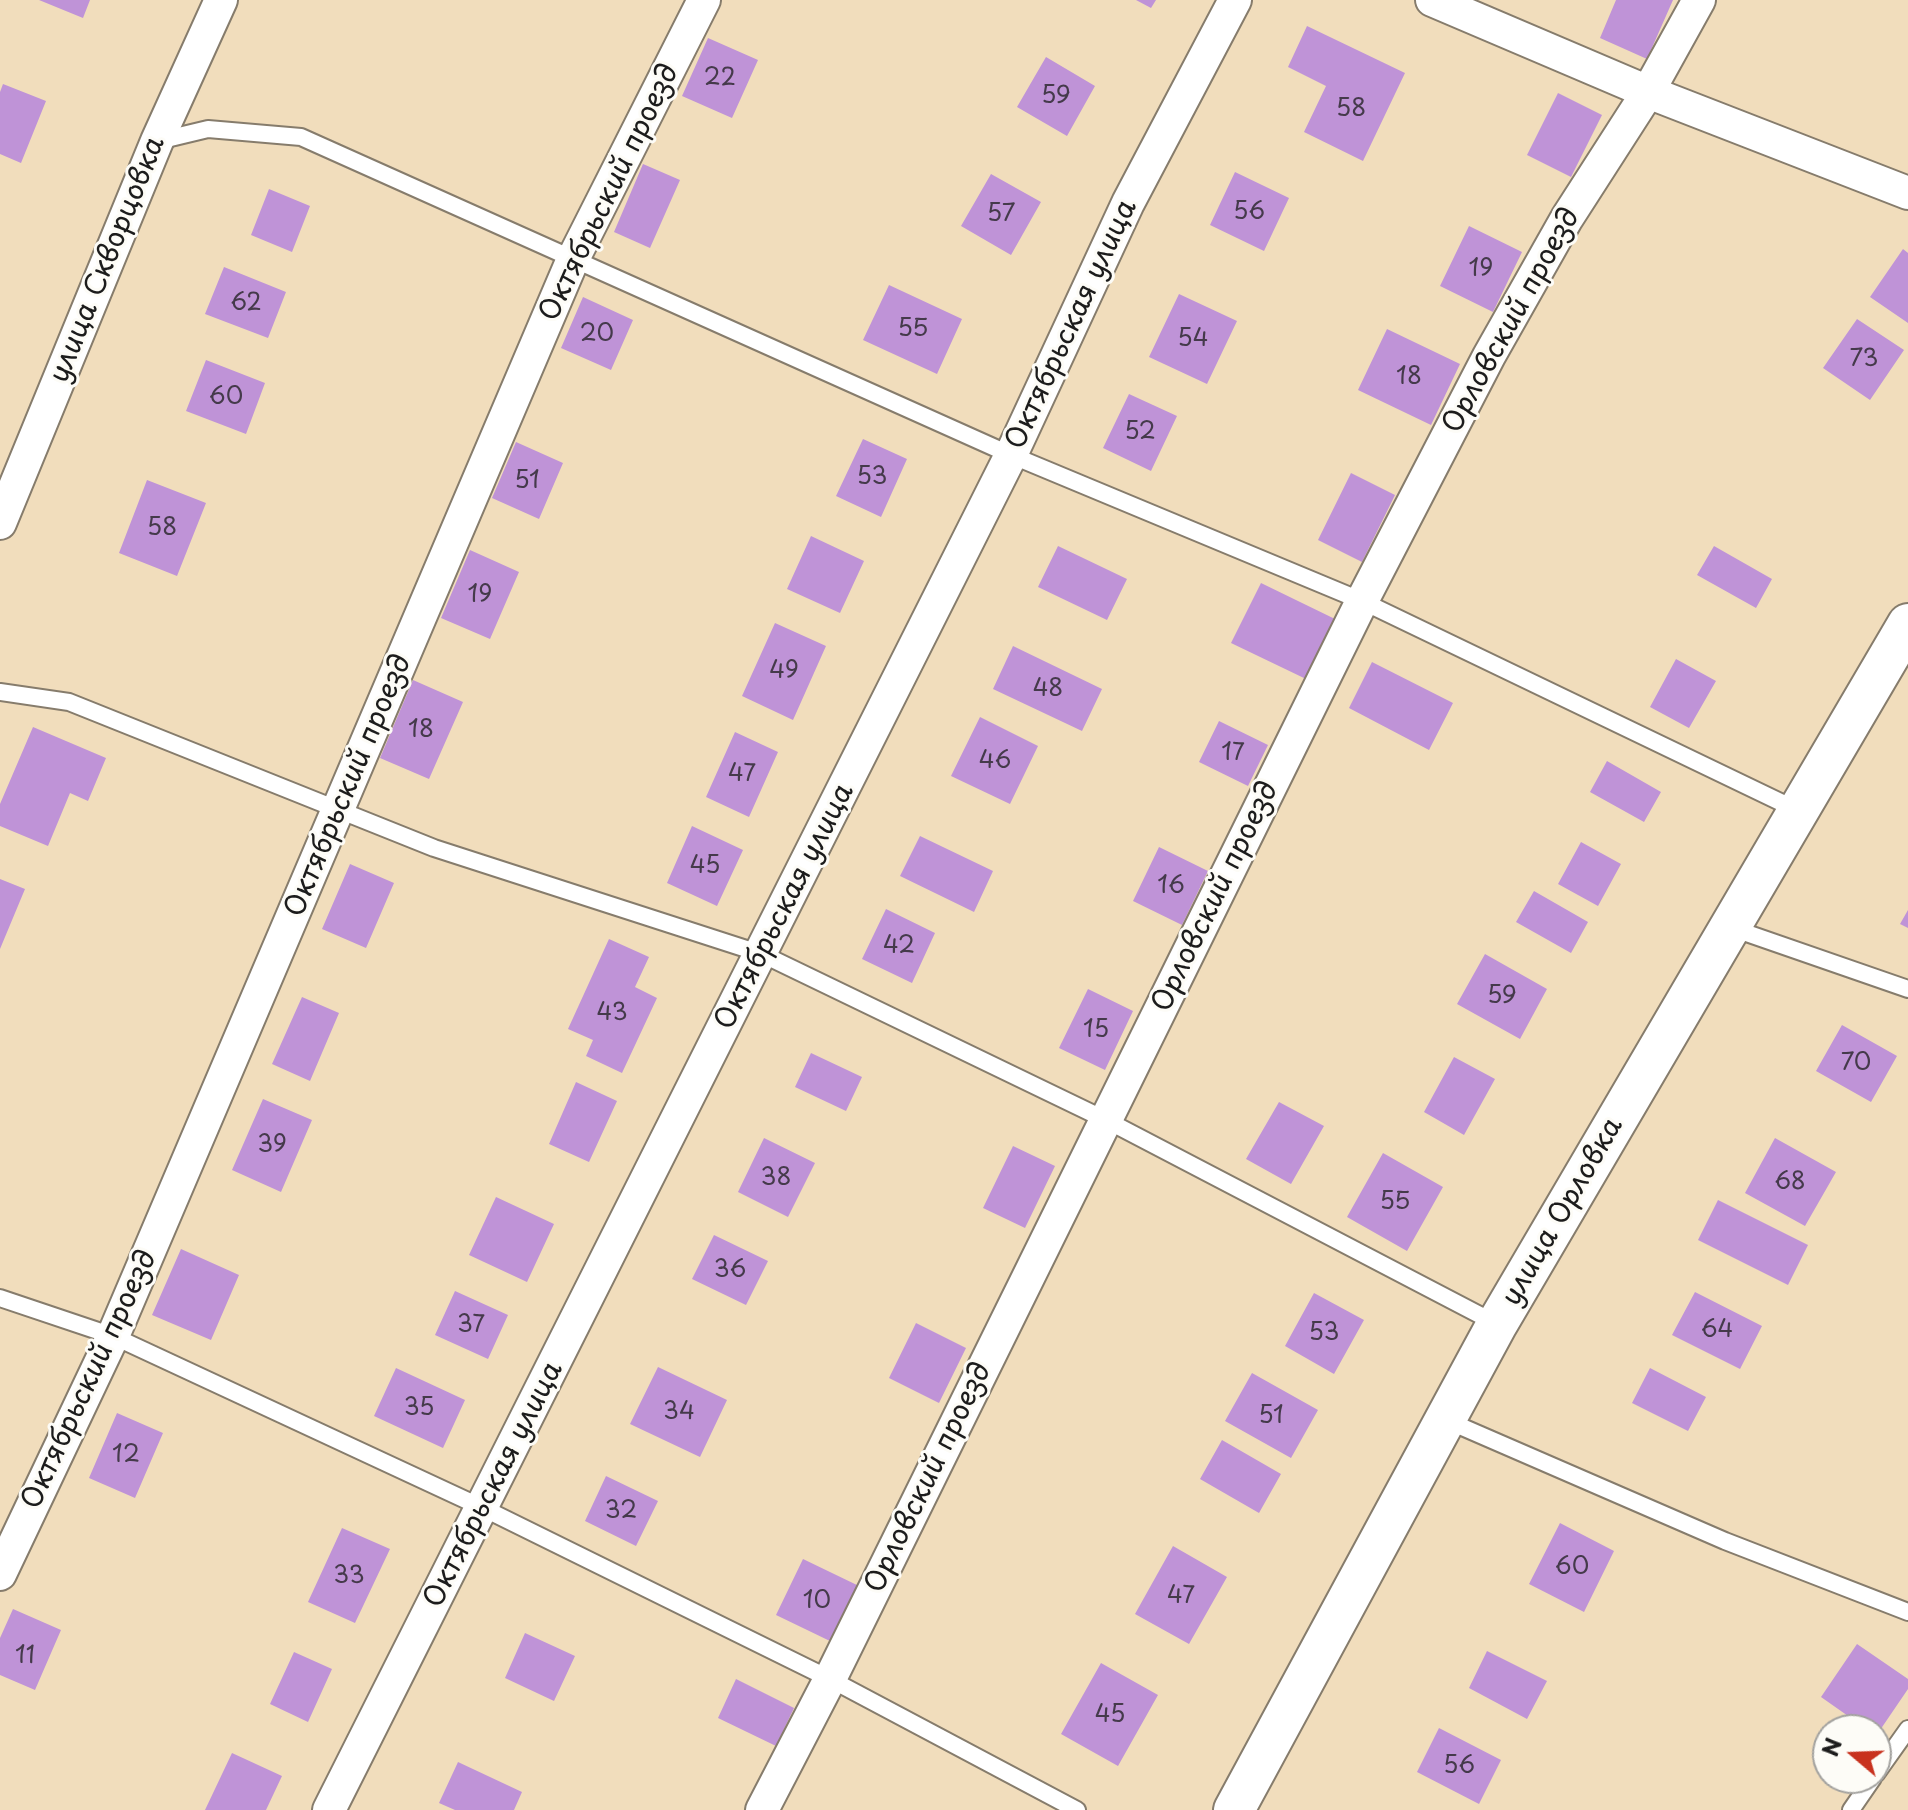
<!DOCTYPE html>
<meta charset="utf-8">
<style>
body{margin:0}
#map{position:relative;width:1908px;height:1810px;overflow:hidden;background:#f1ddbc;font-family:"Playpen Sans",sans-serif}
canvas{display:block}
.north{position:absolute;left:1812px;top:1714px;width:80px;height:80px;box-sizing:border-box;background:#fdfcf7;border:2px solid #a3a29f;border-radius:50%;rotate:289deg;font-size:22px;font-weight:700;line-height:32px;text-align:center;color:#1c1c1c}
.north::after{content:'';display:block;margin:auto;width:28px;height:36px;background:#c8321e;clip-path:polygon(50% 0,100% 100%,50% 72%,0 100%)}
</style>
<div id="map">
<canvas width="1908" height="1810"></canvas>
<div class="north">N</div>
</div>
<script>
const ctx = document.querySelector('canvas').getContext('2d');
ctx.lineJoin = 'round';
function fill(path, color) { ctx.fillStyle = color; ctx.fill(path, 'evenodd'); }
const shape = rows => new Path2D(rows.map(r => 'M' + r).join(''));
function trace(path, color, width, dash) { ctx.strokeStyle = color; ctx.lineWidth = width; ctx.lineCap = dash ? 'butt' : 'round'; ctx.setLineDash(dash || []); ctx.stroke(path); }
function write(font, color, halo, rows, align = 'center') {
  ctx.font = font + ' "Playpen Sans",sans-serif'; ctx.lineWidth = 6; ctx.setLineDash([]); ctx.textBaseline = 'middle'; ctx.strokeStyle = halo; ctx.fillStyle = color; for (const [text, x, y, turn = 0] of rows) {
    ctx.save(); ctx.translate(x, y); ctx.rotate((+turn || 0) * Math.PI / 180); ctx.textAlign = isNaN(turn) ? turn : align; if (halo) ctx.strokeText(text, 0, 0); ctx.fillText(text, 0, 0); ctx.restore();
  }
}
fill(shape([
 [39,0,90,0,83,18],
 [1136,0,1156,0,1151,8],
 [1616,0,1673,0,1647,59,1600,38],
 [1307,26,1405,73,1363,161,1304,132,1326,86,1288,67],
 [708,38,758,60,732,118,682,96],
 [1046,57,1095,86,1067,136,1017,107],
 [3,84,46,101,21,163,0,154,0,92],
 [1558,93,1602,115,1571,177,1527,155],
 [643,164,680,180,650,248,614,232],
 [1235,172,1289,198,1264,251,1210,225],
 [991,174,1041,202,1011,255,961,226],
 [269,189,310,206,292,252,251,235],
 [1469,226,1522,252,1493,312,1440,286],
 [1903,249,1908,253,1908,323,1870,297],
 [224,267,286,292,268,338,205,314],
 [889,285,962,319,937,374,863,340],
 [1179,294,1237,321,1207,384,1149,357],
 [583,297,633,320,611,370,561,348],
 [1857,319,1904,350,1870,400,1823,368],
 [1387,329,1460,364,1431,425,1358,390],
 [206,360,265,383,246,434,186,411],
 [1129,394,1177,416,1151,471,1103,448],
 [863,439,907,459,881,517,836,496],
 [516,442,563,463,539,519,492,498],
 [1351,473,1395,495,1362,562,1318,540],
 [147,480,206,503,177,576,119,553],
 [811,536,864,561,840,613,787,589],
 [1058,546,1127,579,1107,620,1038,587],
 [1714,546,1772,579,1756,608,1697,575],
 [470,550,519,572,490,639,441,618],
 [1261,583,1335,619,1306,679,1231,643],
 [775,623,826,646,793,720,742,696],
 [1013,646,1102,689,1082,731,993,689],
 [1676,659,1716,681,1689,728,1650,707],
 [1372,662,1453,703,1429,750,1349,708],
 [413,680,463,702,429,779,380,758],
 [980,717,1038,746,1010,804,951,776],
 [1219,721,1268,745,1248,786,1199,762],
 [33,727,106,758,88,801,70,793,48,846,0,826,0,804],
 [735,732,778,752,749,817,706,797],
 [1607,761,1661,792,1644,822,1590,792],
 [692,826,743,850,717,906,667,883],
 [920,836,993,871,974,912,900,876],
 [1581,842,1621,864,1598,906,1558,884],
 [1159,847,1208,871,1182,925,1133,901],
 [350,864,394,883,366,948,322,929],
 [0,879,25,889,0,949],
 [1534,891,1588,922,1571,953,1516,922],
 [886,909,935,933,912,983,862,959],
 [1908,910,1908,928,1900,924],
 [609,939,649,957,635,987,657,998,622,1073,586,1056,593,1040,568,1029],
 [1485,954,1547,989,1520,1039,1457,1004],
 [1088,989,1133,1011,1105,1070,1059,1048],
 [302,997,339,1013,310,1081,272,1064],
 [1842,1025,1897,1056,1871,1102,1816,1071],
 [811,1053,862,1077,846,1111,795,1087],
 [1454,1057,1495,1079,1464,1135,1424,1112],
 [576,1082,617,1101,589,1162,549,1144],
 [263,1099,312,1120,281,1192,232,1170],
 [1279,1102,1324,1126,1291,1184,1246,1159],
 [764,1138,815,1163,788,1217,738,1192],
 [1775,1138,1836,1172,1805,1226,1745,1193],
 [1013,1146,1055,1166,1025,1228,983,1208],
 [1383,1153,1443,1187,1407,1251,1347,1217],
 [496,1197,554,1224,527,1282,469,1255],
 [1718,1200,1808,1245,1788,1285,1698,1240],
 [714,1235,768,1261,746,1305,692,1279],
 [181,1249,239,1275,211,1340,152,1315],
 [455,1291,508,1315,488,1359,435,1335],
 [1695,1292,1762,1326,1740,1369,1672,1335],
 [1314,1293,1364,1320,1334,1374,1285,1346],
 [916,1323,966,1348,939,1403,889,1378],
 [658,1367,727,1400,700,1457,630,1424],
 [396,1368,465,1400,443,1448,374,1416],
 [1650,1368,1706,1397,1688,1431,1632,1403],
 [1252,1373,1318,1410,1291,1458,1225,1421],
 [117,1413,163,1433,135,1498,89,1478],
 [1222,1440,1281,1474,1259,1513,1200,1479],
 [606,1476,658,1501,636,1546,585,1521],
 [1560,1523,1614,1551,1584,1612,1529,1584],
 [342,1528,390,1549,355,1623,308,1602],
 [1173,1546,1227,1577,1189,1644,1135,1614],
 [803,1559,859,1586,832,1642,776,1615],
 [13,1609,61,1630,35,1690,0,1675,0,1638],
 [525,1633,575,1656,554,1701,505,1678],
 [1857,1644,1908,1679,1908,1689,1876,1736,1876,1730,1868,1730,1821,1697],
 [1487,1651,1547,1681,1527,1719,1469,1688],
 [294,1652,332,1669,308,1722,270,1704],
 [1101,1663,1158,1695,1118,1766,1061,1734],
 [736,1679,794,1708,776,1746,718,1718],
 [1439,1728,1501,1760,1479,1804,1417,1772],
 [232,1753,282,1776,266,1810,205,1810],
 [458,1762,522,1792,514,1810,455,1810,439,1803]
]), '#bf93d7');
const service = shape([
 [158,141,208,129,301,137,1011,455,1362,601,1799,811],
 [0,692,69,702,434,848,762,954,1106,1120,1497,1324],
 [1732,928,1908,989],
 [0,1298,113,1336,483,1508,830,1679,1077,1810],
 [1446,1420,1725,1541,1908,1612],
 [1876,1774,1908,1729],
 [1851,1810,1873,1778]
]);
const minor = shape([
 [1432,0,1648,92,1908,193],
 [0,523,157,141,221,0],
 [0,1574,113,1336,573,259,704,0],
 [329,1810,1011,455,1128,203,1235,0],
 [762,1810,830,1679,1362,601,1489,356,1567,218,1648,92,1699,0]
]);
const tertiary = shape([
 [1234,1810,1497,1324,1908,624]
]);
trace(service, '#867c6c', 20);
trace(minor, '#867c6c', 36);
trace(tertiary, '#867c6c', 44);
trace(service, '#fff', 16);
trace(minor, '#fff', 32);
trace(tertiary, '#fff', 40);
write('24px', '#453a4b', null, [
 ["22",720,78],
 ["59",1056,96],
 ["58",1351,109],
 ["56",1249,212],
 ["57",1001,214],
 ["19",1481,269],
 ["62",246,303],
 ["55",913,329],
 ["20",597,334],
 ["54",1193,339],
 ["73",1864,359],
 ["18",1409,377],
 ["60",226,397],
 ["52",1140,432],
 ["53",872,477],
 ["51",527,481],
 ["58",162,528],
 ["19",480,595],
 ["49",784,671],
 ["48",1048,689],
 ["18",421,730],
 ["17",1233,753],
 ["46",995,761],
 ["47",742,774],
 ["45",705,866],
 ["16",1171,886],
 ["42",899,946],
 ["59",1502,996],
 ["43",612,1013],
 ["15",1096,1030],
 ["70",1856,1063],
 ["39",272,1145],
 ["38",776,1178],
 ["68",1790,1182],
 ["55",1395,1202],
 ["36",730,1270],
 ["37",471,1325],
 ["64",1717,1330],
 ["53",1324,1333],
 ["35",419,1408],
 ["34",679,1412],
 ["51",1271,1416],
 ["12",126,1455],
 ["32",621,1511],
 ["60",1572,1567],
 ["33",349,1576],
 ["47",1181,1596],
 ["10",817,1601],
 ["11",25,1656],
 ["45",1110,1715],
 ["56",1459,1766]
]);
write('28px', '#1c1c1c', '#fdfcf7', [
 ["Октябрьский проезд",610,193,-64],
 ["улица Скворцовка",108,260,-68],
 ["Орловский проезд",1512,321,-61],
 ["Октябрьская улица",1072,325,-65],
 ["Октябрьский проезд",349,786,-67],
 ["Орловский проезд",1216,897,-64],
 ["Октябрьская улица",785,907,-63],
 ["улица Орловка",1563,1212,-60],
 ["Октябрьский проезд",90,1380,-65],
 ["Орловский проезд",929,1478,-64],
 ["Октябрьская улица",494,1485,-63]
]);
</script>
